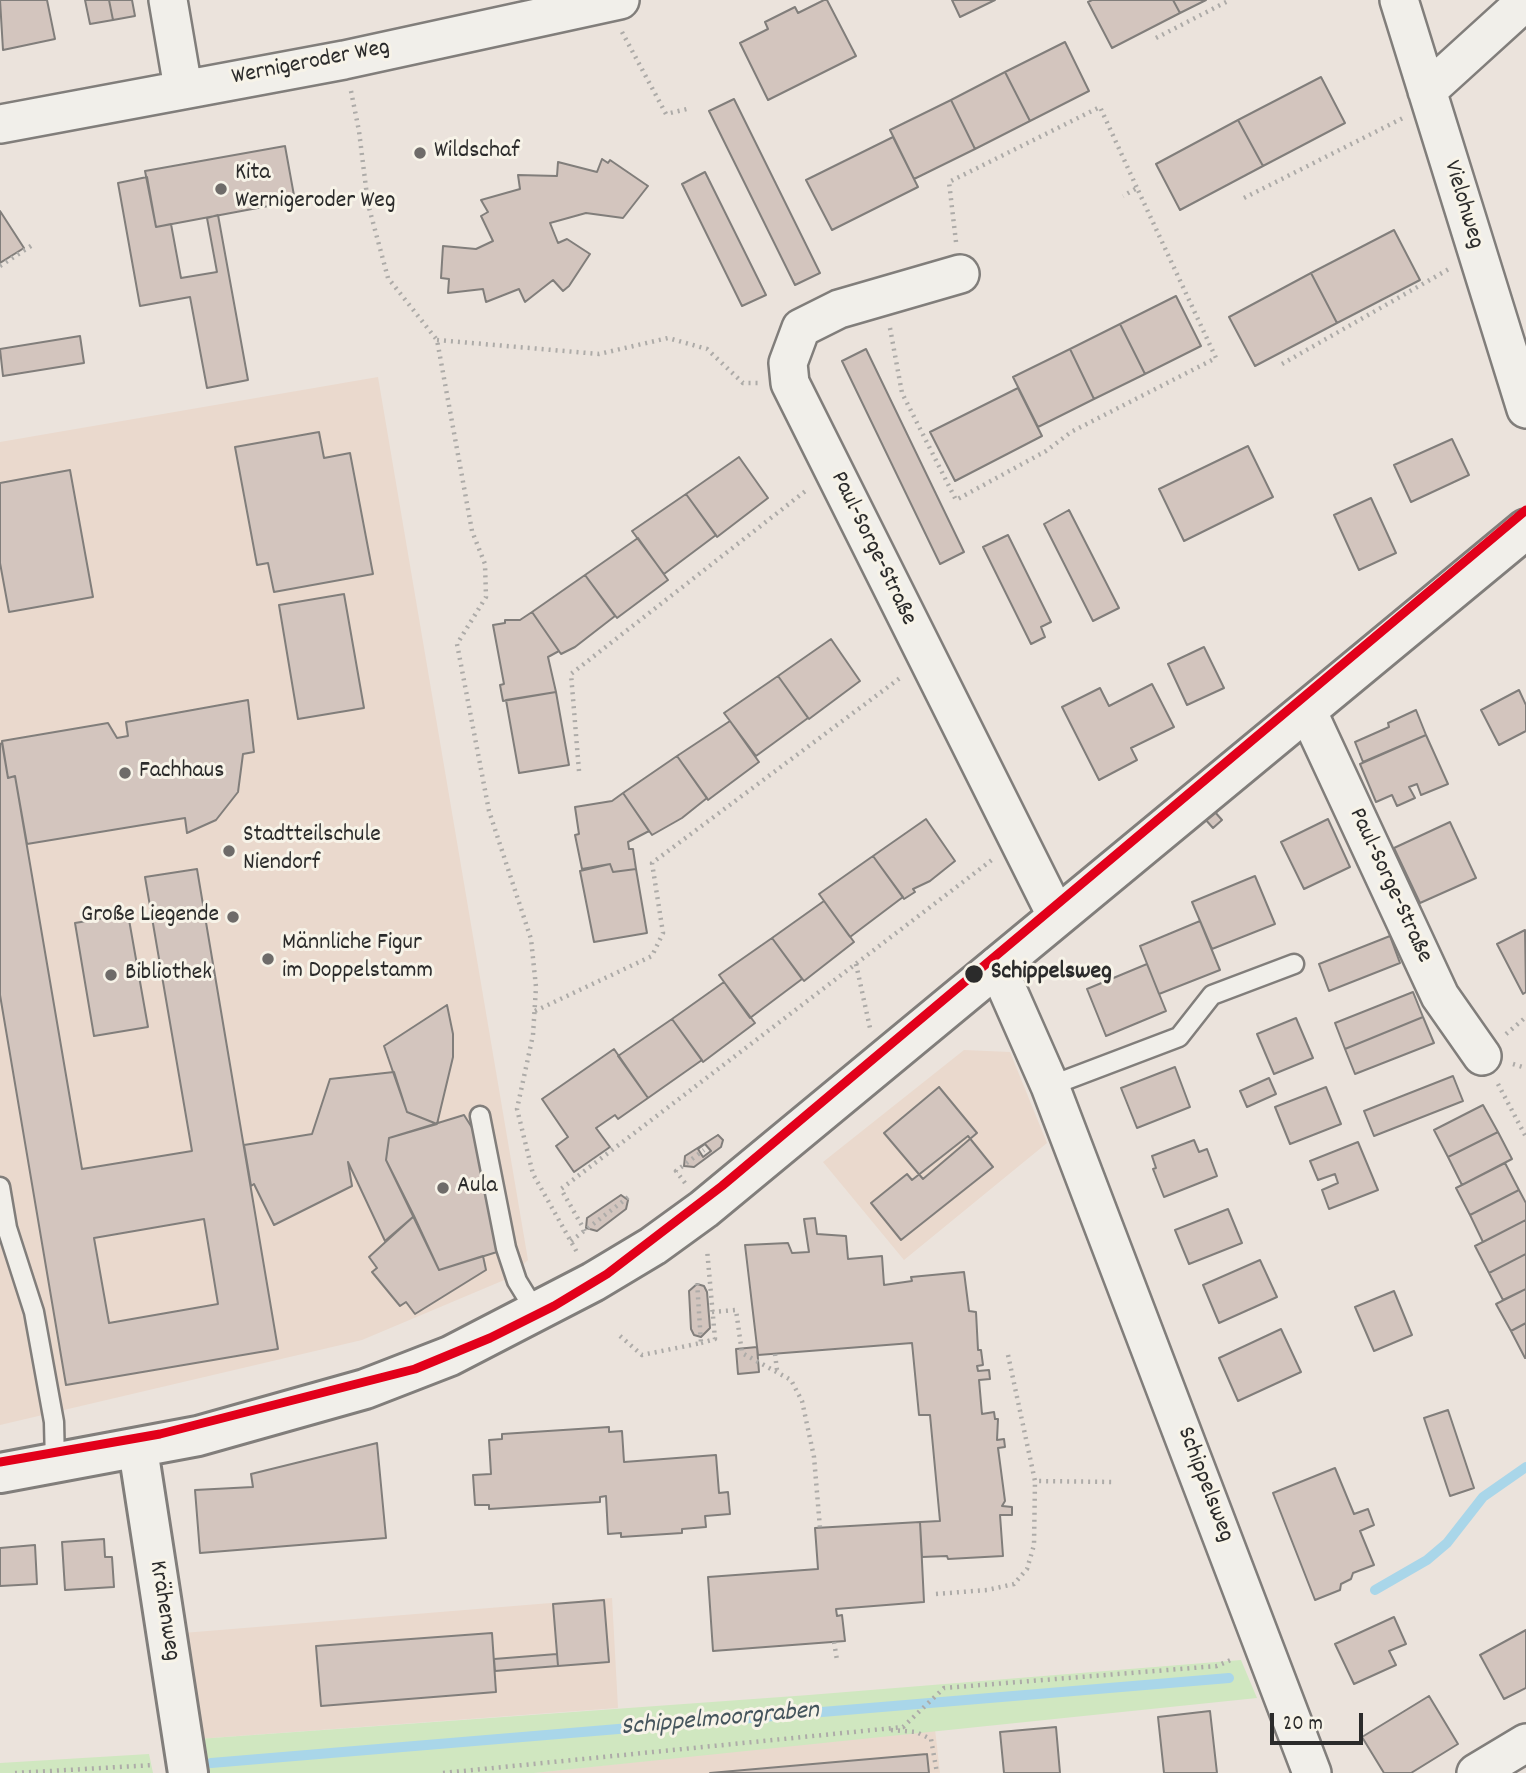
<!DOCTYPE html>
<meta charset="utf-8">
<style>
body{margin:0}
#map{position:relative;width:1526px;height:1773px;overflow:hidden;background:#ebe3dc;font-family:Dekko,sans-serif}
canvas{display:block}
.scale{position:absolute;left:1270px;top:1713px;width:93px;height:32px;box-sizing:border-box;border:4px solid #2b2b2b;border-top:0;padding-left:9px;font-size:21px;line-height:24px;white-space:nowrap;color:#2b2b2b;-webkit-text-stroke:5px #f7f3e8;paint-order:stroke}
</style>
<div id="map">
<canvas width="1526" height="1773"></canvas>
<div class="scale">20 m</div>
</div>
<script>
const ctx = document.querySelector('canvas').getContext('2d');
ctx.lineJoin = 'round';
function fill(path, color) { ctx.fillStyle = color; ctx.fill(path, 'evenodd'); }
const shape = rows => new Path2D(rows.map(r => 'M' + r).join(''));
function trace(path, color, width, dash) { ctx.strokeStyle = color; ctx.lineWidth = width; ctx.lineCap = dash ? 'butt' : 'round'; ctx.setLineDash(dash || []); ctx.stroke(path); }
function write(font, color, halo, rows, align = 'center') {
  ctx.font = font + ' Dekko,sans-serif'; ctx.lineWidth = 6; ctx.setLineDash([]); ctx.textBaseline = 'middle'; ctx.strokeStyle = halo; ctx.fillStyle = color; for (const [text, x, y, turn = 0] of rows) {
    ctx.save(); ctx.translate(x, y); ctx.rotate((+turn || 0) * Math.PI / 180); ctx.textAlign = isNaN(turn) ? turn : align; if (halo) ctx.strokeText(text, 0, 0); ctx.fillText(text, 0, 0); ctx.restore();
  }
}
fill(shape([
 [378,377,528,1260,509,1278,362,1340,0,1425,0,442],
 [964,1050,1010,1052,1047,1143,904,1260,823,1162],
 [612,1598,618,1708,198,1739,183,1633],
 [935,1729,940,1773,534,1773]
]), '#ead9cd');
fill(shape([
 [1241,1660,1257,1698,534,1773,202,1773,198,1739,809,1695],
 [149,1754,153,1773,0,1773,0,1763]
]), '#d0e7c0');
trace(shape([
 [1375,1590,1427,1560,1447,1543,1483,1497,1526,1467],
 [211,1763,1229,1678]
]), '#a9d6e9', 10);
const building = shape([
 [0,0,47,0,55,39,3,50,0,0],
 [85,0,109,0,113,20,90,24,85,0],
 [109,0,132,0,135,16,113,20,109,0],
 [824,0,827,0,856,56,768,100,740,43,768,29,765,22,795,7,798,13,824,0],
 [952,0,995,0,960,17,952,0],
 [1092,0,1173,0,1180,13,1112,48,1088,2,1092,0],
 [1173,0,1206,0,1180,13,1173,0],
 [1065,42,1089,91,1030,121,1005,72,1065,42],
 [1005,72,1030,121,975,149,951,100,1005,72],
 [1321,77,1345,123,1263,166,1238,120,1321,77],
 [734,99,820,273,795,285,709,111,734,99],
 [951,100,975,149,914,179,890,130,951,100],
 [1238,120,1263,166,1180,210,1156,164,1238,120],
 [893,137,918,187,832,230,806,180,893,137],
 [285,146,295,201,156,227,145,171,285,146],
 [602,159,608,163,610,160,648,186,623,218,586,213,550,223,558,243,567,239,590,254,569,286,563,291,553,280,525,302,519,289,486,302,483,289,448,293,449,279,441,278,443,246,476,249,493,241,481,216,488,212,481,200,520,189,518,175,557,176,558,162,597,172,602,159],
 [705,172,766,295,742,306,682,184,705,172],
 [147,177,156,227,171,224,181,278,217,272,207,218,218,215,248,380,207,388,190,297,140,306,118,183,147,177],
 [0,211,24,248,0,263,0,211],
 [1394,230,1420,280,1337,323,1311,273,1394,230],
 [1311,273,1337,323,1255,366,1229,317,1311,273],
 [1176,296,1201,346,1145,374,1120,324,1176,296],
 [1120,324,1145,374,1094,399,1070,349,1120,324],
 [80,336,84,363,3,376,0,349,80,336],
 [866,349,964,552,940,564,842,361,866,349],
 [1070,349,1094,399,1038,427,1013,377,1070,349],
 [1018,388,1042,436,955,481,930,432,1018,388],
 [319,432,324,458,350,453,373,574,274,592,268,563,257,565,235,447,319,432],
 [1452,439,1469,475,1411,502,1394,465,1452,439],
 [1248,446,1273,497,1184,541,1159,489,1248,446],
 [739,457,768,498,717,537,686,494,739,457],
 [70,470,93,597,9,612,0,563,0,483,70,470],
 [686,494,716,535,664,574,632,531,686,494],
 [1371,498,1396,553,1359,570,1334,515,1371,498],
 [1069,510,1119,608,1093,621,1044,524,1069,510],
 [1008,535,1051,622,1041,627,1045,637,1031,644,983,547,1008,535],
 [638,538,668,580,617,618,585,575,638,538],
 [585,575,615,616,575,647,561,654,532,612,585,575],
 [344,594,364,708,298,719,279,605,344,594],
 [532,612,559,651,548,657,556,692,503,701,500,685,504,684,493,625,505,623,505,620,520,620,532,612],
 [831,639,860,681,809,719,778,676,831,639],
 [1204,647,1224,688,1187,705,1168,664,1204,647],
 [778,676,808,718,756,756,724,713,778,676],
 [1152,684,1174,727,1131,748,1137,760,1099,780,1062,707,1100,688,1109,706,1152,684],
 [1519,690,1526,705,1526,731,1499,745,1481,710,1519,690],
 [556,692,569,765,519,773,506,700,556,692],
 [248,700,254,752,243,754,238,792,216,820,187,833,185,818,27,844,15,776,8,778,2,741,108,723,117,738,128,736,126,722,248,700],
 [1416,710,1426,735,1363,762,1355,742,1389,727,1388,723,1416,710],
 [730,721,759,762,708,800,677,756,730,721],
 [1426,735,1448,784,1421,795,1417,784,1409,787,1415,798,1397,806,1392,795,1376,802,1360,764,1426,735],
 [2,743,8,778,15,776,82,1169,192,1151,145,877,197,869,278,1349,66,1385,0,995,0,744,2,743],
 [204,1219,218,1304,109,1323,94,1238,204,1219],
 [677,756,707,798,682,818,652,835,623,793,677,756],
 [623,793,649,831,628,842,629,849,633,849,636,869,613,872,610,864,582,869,575,835,579,834,575,807,612,801,623,793],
 [1214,811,1222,820,1213,828,1205,819,1214,811],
 [926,819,955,861,930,881,913,889,915,892,904,899,873,856,926,819],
 [1328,819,1350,867,1304,889,1281,842,1328,819],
 [1450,822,1476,878,1420,903,1394,848,1450,822],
 [873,856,903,897,850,937,819,894,873,856],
 [610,864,613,872,636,869,647,933,594,942,580,871,610,864],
 [1255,876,1275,924,1212,949,1192,902,1255,876],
 [824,901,854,942,804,981,772,938,824,901],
 [128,914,148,1027,94,1036,75,923,128,914],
 [1200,921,1220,970,1159,994,1140,946,1200,921],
 [1525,930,1526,992,1523,994,1497,944,1525,930],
 [1390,936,1400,963,1329,991,1319,964,1390,936],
 [772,938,802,979,750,1018,719,975,772,938],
 [1147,964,1166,1011,1106,1036,1087,989,1147,964],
 [724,982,755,1023,703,1062,672,1019,724,982],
 [1413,992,1423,1017,1345,1049,1335,1023,1413,992],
 [447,1005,453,1034,453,1057,437,1124,407,1112,384,1046,447,1005],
 [1423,1017,1434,1043,1355,1074,1345,1049,1423,1017],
 [1296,1018,1313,1058,1274,1074,1257,1034,1296,1018],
 [672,1019,702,1060,648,1098,618,1056,672,1019],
 [614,1049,648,1098,618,1119,615,1115,596,1128,610,1147,574,1172,556,1146,568,1137,542,1099,614,1049],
 [1175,1067,1190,1107,1137,1128,1121,1088,1175,1067],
 [394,1072,407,1112,437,1124,389,1138,386,1160,414,1216,385,1241,348,1162,352,1186,274,1225,254,1184,251,1186,244,1145,312,1134,330,1079,394,1072],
 [1453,1076,1463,1101,1374,1136,1364,1111,1453,1076],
 [1269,1078,1276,1094,1247,1107,1240,1091,1269,1078],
 [939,1087,977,1133,923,1179,884,1133,939,1087],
 [1326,1087,1341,1124,1290,1144,1275,1107,1326,1087],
 [1483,1105,1498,1132,1448,1157,1434,1130,1483,1105],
 [464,1115,478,1137,497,1252,439,1270,386,1160,389,1138,464,1115],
 [1498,1132,1512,1159,1462,1185,1448,1157,1498,1132],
 [718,1135,723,1140,721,1147,694,1167,684,1166,685,1156,718,1135],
 [968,1136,993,1167,901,1240,871,1203,907,1174,912,1180,968,1136],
 [1194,1140,1199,1152,1207,1149,1217,1176,1164,1197,1153,1169,1156,1168,1152,1156,1194,1140],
 [1358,1142,1378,1190,1329,1209,1322,1190,1338,1183,1335,1174,1318,1180,1310,1161,1358,1142],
 [705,1144,711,1151,703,1157,698,1149,705,1144],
 [1505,1163,1519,1190,1470,1215,1456,1188,1505,1163],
 [1519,1190,1526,1203,1526,1220,1483,1242,1470,1215,1519,1190],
 [621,1195,628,1200,626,1209,597,1231,586,1228,587,1218,621,1195],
 [1228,1209,1242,1243,1189,1264,1175,1230,1228,1209],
 [414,1216,439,1270,483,1256,486,1270,415,1314,406,1302,400,1306,372,1272,377,1268,369,1257,414,1216],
 [815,1218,817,1234,846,1236,848,1259,882,1256,884,1285,912,1281,911,1277,964,1272,969,1311,976,1312,978,1350,981,1350,983,1365,977,1366,978,1371,989,1370,990,1379,979,1380,982,1414,994,1412,995,1419,998,1419,997,1440,1004,1439,1005,1447,998,1448,1005,1501,1002,1506,1012,1507,1012,1515,1000,1515,1003,1556,948,1559,947,1556,922,1557,920,1522,940,1521,930,1415,919,1415,912,1343,758,1355,745,1245,788,1243,792,1253,809,1252,804,1219,815,1218],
 [1526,1220,1526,1254,1489,1273,1475,1246,1526,1220],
 [1526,1254,1526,1289,1503,1300,1489,1273,1526,1254],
 [1260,1260,1277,1297,1219,1323,1203,1285,1260,1260],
 [697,1284,704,1286,707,1292,710,1328,701,1337,694,1335,691,1329,689,1291,697,1284],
 [1526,1289,1526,1323,1511,1331,1496,1304,1526,1289],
 [1394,1291,1412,1335,1374,1351,1355,1307,1394,1291],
 [1526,1323,1526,1358,1525,1358,1511,1331,1526,1323],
 [1281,1329,1301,1372,1238,1401,1219,1358,1281,1329],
 [757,1347,759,1372,738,1374,736,1349,757,1347],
 [1448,1410,1474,1488,1450,1496,1424,1418,1448,1410],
 [609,1427,609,1432,622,1431,624,1462,716,1455,719,1493,728,1492,730,1514,705,1516,706,1527,682,1529,682,1533,621,1537,621,1533,608,1534,606,1496,600,1497,600,1502,489,1509,489,1505,475,1505,473,1475,491,1474,489,1440,502,1439,502,1434,609,1427],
 [377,1443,386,1538,200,1553,195,1490,253,1487,251,1474,377,1443],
 [1335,1468,1354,1514,1368,1509,1374,1525,1360,1531,1374,1565,1353,1573,1351,1579,1341,1584,1340,1590,1315,1600,1273,1493,1335,1468],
 [920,1522,924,1602,836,1609,837,1616,842,1615,845,1641,713,1651,708,1577,818,1569,815,1528,920,1522],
 [104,1539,105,1557,112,1557,114,1587,65,1590,62,1542,104,1539],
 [35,1545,37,1584,0,1586,0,1548,35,1545],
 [604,1600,609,1662,558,1666,553,1604,604,1600],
 [1394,1617,1406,1644,1389,1651,1396,1665,1354,1684,1335,1644,1394,1617],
 [1526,1630,1526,1688,1504,1699,1480,1655,1526,1630],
 [492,1633,496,1692,321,1706,316,1646,492,1633],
 [557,1654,558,1666,495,1671,494,1659,557,1654],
 [1429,1696,1458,1744,1411,1773,1384,1773,1362,1737,1429,1696],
 [1210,1711,1217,1773,1164,1773,1158,1717,1210,1711],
 [1056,1727,1060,1773,1004,1773,1000,1732,1056,1727],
 [927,1754,929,1773,710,1773,927,1754]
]);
fill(building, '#d3c5be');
trace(building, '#817e7b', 2);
const service = shape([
 [1050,1086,1179,1037,1212,995,1294,964],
 [480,1116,506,1248,517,1281,536,1312],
 [0,1187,7,1228,34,1312,54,1422,55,1463]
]);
const minor = shape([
 [168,0,183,88],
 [1399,0,1526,409],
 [1427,91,1526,1],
 [0,124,344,60,620,0],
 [960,274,839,309,801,328,788,363,790,383,1057,917],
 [1307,710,1440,996,1482,1056],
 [997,966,1050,1086,1312,1773],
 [1476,1773,1526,1743]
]);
const tertiary = shape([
 [138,1449,188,1773],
 [0,1473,198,1436,365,1389,450,1356,593,1282,653,1246,704,1209,1526,529]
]);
trace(service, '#817e7b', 23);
trace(minor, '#817e7b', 42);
trace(tertiary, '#817e7b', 44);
trace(shape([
 [622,32,666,114,687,109],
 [1156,38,1230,0],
 [351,91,359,131,368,204,388,278,437,340,472,531,485,564,486,597,457,644,489,811,531,939,536,987,533,1035,517,1109,533,1174,578,1254],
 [1244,198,1403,118],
 [956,242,949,182,1100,107,1137,188],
 [0,266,34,244],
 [890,328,902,393,956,500,1046,451,1071,432,1216,358,1137,188,1123,196],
 [437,340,599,354,668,338,707,349,743,383,758,383],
 [1282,364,1449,269],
 [579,771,571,674,808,489],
 [856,964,870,1028],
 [535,1011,652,956,663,933,652,863,900,678],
 [1506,1034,1526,1017],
 [1513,1064,1526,1068],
 [1498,1084,1526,1137],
 [685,1183,676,1171,704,1150],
 [585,1231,561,1189,993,859],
 [571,1241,631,1195],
 [712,1312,736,1310,742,1353,791,1380,802,1401,814,1457,820,1528],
 [620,1336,642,1355,701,1343,697,1281],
 [701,1343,715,1339,707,1249],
 [775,1354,777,1370],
 [1008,1355,1035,1481,1113,1482],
 [936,1594,987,1590,1014,1584,1027,1569,1034,1545,1035,1481],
 [834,1642,837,1660],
 [891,1730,916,1732,931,1739,937,1773],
 [15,1773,154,1765],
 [443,1773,903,1727,944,1688,1217,1666,1233,1659]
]), '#adaba8', 4.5, [2, 5]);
trace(service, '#f1efea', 18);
trace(minor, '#f1efea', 37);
trace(tertiary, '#f1efea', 38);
trace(shape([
 [0,1462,160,1434,415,1369,490,1338,554,1306,607,1274,722,1186,1526,510]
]), '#e2001a', 9);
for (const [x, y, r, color] of [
 [420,153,7,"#6e6b69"],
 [221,189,7,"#6e6b69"],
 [125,773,7,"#6e6b69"],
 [229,851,7,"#6e6b69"],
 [233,917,7,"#6e6b69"],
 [268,959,7,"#6e6b69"],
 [974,974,10,"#2b2b2b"],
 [111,975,7,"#6e6b69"],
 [443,1188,7,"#6e6b69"]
]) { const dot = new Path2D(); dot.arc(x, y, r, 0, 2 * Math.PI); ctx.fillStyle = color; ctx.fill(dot); trace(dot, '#f7f3e8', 2.5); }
write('24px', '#2b2b2b', '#f7f3e8', [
 ["Wernigeroder Weg",311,64,-11],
 ["Vielohweg",1462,205,73],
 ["Paul-Sorge-Straße",872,549,64],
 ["Paul-Sorge-Straße",1389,886,65],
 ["Schippelsweg",1204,1485,69],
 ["Krähenweg",163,1611,81]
]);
write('24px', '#2b2b2b', '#f7f3e8', [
 ["Wildschaf",434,153],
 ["Kita",235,175],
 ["Wernigeroder Weg",235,203],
 ["Fachhaus",139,773],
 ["Stadtteilschule",243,837],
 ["Niendorf",243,865],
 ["Große Liegende",219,917,"right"],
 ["Männliche Figur",282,945],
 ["im Doppelstamm",282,973],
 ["Bibliothek",125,975],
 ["Aula",457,1188]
], 'left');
write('bold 24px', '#2b2b2b', '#f7f3e8', [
 ["Schippelsweg",991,974]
], 'left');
write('italic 26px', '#44545c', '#f7f3e8', [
 ["Schippelmoorgraben",720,1721,-5]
]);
</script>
